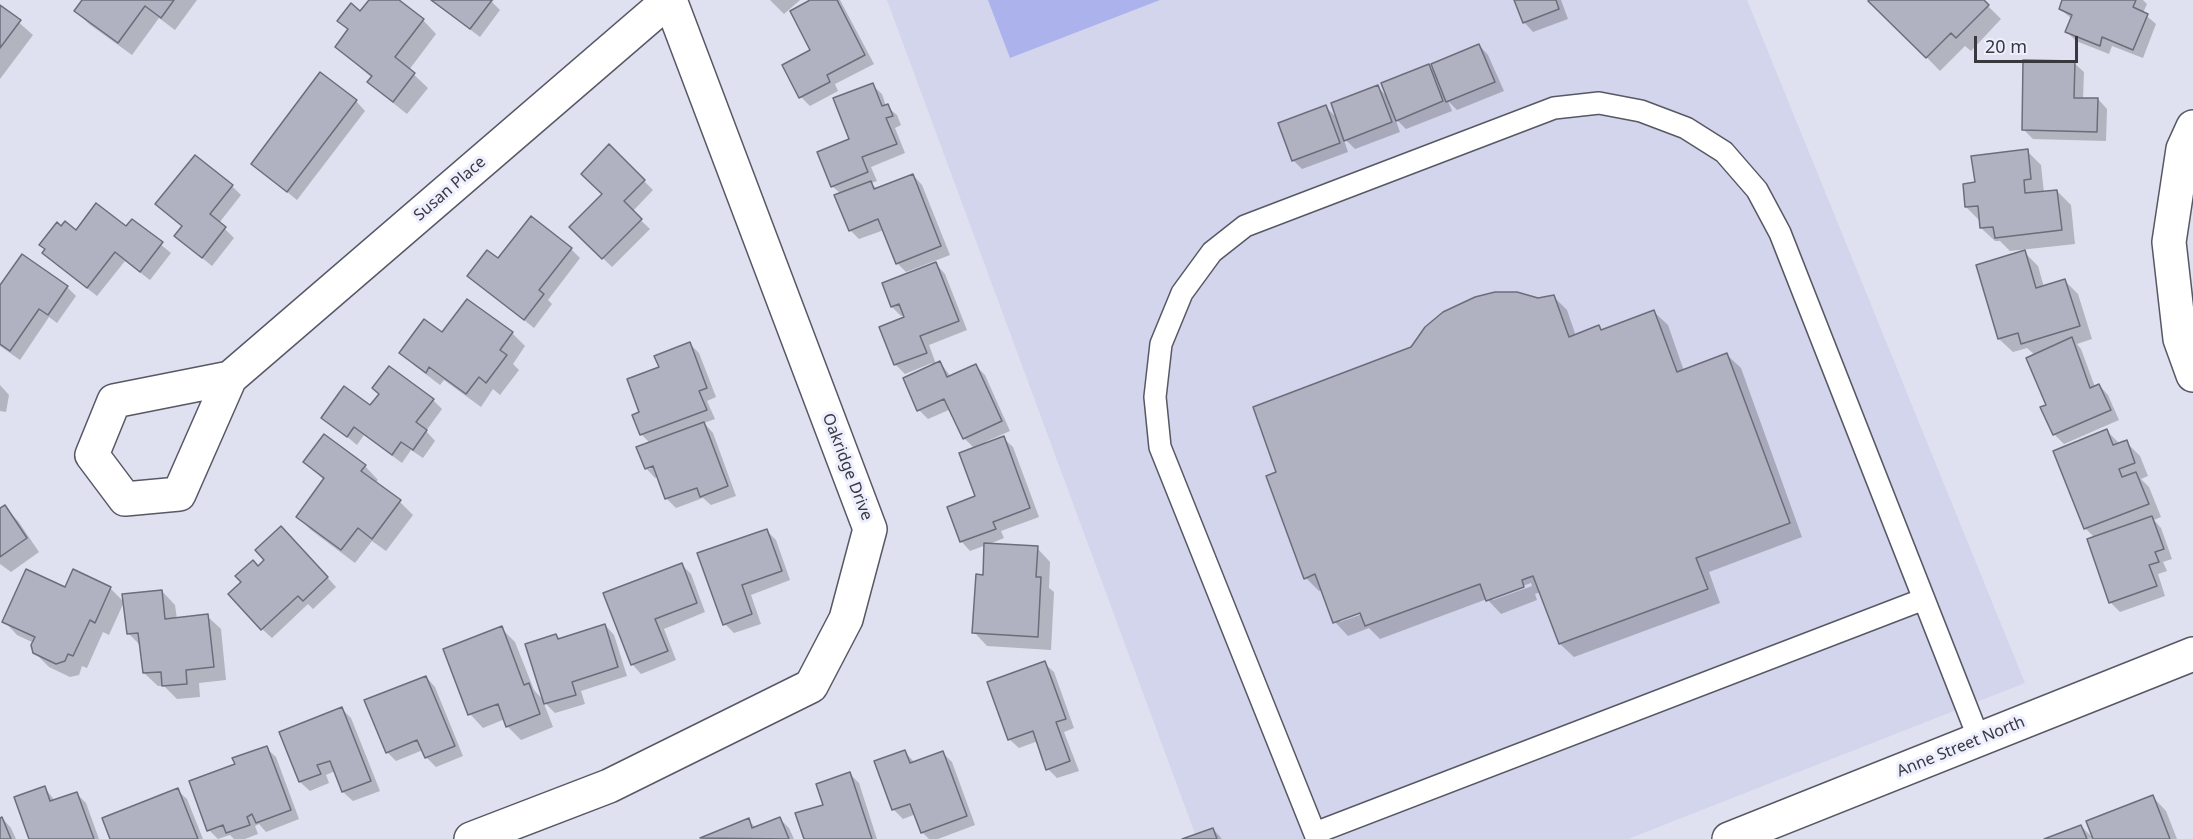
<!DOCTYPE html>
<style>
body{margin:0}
#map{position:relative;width:2193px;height:839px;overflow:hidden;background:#dfe1f0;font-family:"Noto Sans",sans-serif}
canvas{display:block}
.scale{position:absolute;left:1974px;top:36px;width:104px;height:27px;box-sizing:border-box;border:3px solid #38393f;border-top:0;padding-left:8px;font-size:18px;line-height:21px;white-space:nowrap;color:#38393f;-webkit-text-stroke:4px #edeffe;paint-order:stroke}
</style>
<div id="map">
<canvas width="2193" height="839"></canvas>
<div class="scale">20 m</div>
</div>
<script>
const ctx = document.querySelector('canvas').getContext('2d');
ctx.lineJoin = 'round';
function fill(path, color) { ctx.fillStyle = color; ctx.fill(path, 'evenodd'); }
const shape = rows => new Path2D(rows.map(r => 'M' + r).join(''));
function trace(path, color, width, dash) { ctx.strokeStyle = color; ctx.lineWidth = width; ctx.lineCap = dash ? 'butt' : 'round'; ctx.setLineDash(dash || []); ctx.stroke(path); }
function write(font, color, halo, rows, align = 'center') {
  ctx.font = font + ' "Noto Sans",sans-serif'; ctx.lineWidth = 6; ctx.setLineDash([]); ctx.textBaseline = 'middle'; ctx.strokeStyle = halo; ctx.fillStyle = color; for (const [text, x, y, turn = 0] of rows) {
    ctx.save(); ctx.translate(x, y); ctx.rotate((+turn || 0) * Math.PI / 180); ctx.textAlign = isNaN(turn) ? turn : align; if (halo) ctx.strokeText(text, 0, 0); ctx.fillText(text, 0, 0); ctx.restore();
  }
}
fill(shape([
 [887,0,1747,0,2025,683,1628,839,1197,839]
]), '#d2d5eb');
fill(shape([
 [988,0,1160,0,1010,58]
]), '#acb2eb');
fill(shape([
 [84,0,197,0,175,30,159,18,132,55,89,24,76,11],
 [371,0,396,0,423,20,436,34,409,70,428,88,407,114,383,95,369,82,372,78,337,47,349,31,339,21,361,13],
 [431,0,494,0,492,2,500,10,480,37],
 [770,0,800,0,784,14],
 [813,0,840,0,874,64,835,84,838,91,810,106,801,97,812,51],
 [1516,0,1561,0,1568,19,1533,32,1524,22],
 [1871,0,1982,0,2001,19,1971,51,1965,46,1940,71],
 [2064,0,2143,0,2147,4,2143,13,2156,24,2143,58,2112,46,2109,54,2076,41,2066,31,2072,19,2060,9],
 [0,6,33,35,0,79],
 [1479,45,1488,55,1504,91,1457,110,1448,101,1452,111,1406,129,1395,118,1400,132,1355,149,1343,137,1348,152,1302,169,1293,160,1326,107,1338,119,1378,87,1388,98,1428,65,1437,74],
 [2074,63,2084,72,2083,99,2098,99,2107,109,2106,141,2033,139,2024,130],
 [872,85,882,94,886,106,897,115,901,125,895,128,905,153,871,167,877,181,871,183,877,189,913,175,922,185,950,255,906,272,897,263,884,230,859,239,850,230,841,194,832,186],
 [356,101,365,111,297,200,253,164],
 [609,146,653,190,632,212,650,229,612,267,571,227,604,194],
 [2027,151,2041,165,2044,193,2057,191,2071,205,2075,244,2010,251,2000,241,1995,241,1981,228,1980,221,1966,207,1976,184],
 [232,186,241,195,219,223,234,238,212,266,186,245,183,227,157,204],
 [132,221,171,253,150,280,125,261,97,296,53,262,62,228,76,232,127,228],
 [571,249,580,258,548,300,552,304,534,328,469,276,498,261],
 [2024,252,2038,266,2044,287,2065,281,2078,294,2092,339,2077,344,2081,349,2095,387,2099,385,2108,395,2119,420,2064,444,2054,434,2035,355,2027,348,2013,352,1999,339,1978,266],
 [936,264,945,274,967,330,929,345,936,364,940,362,951,377,976,366,985,375,1010,431,985,442,986,444,1003,438,1013,447,1039,517,1001,531,1004,538,987,545,1037,548,1050,562,1049,588,1054,592,1051,650,987,646,974,632,984,577,986,545,970,551,961,541,977,497,975,449,964,438,951,409,928,419,919,410,933,366,932,363,905,374,895,364,906,318,905,315,901,316,892,307],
 [67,287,76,296,57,323,49,317,20,360,0,346,0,288],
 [1553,296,1567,310,1576,336,1598,327,1602,331,1654,312,1668,325,1684,371,1727,355,1741,368,1802,537,1709,572,1720,603,1574,657,1560,644,1541,592,1535,594,1537,600,1501,614,1487,599,1380,639,1369,628,1348,636,1335,622,1323,590,1319,591,1306,578,1278,473,1538,300],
 [1531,583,1532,586,1493,600,1493,597],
 [1367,609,1368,612,1340,622,1340,619],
 [512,333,525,346,513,364,519,370,500,395,493,389,481,407,444,380,440,385,415,366,401,353,442,334],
 [690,344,699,353,716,397,707,401,715,419,704,423,713,433,736,496,711,505,703,498,676,508,666,498,658,477,655,478,646,468,650,443,641,434,641,412,661,367],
 [660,465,649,469,649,466],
 [0,385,9,395,6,412,0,411],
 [380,394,433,400,442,409,426,431,435,441,423,458,411,450,402,463,364,435,357,445,323,417,371,408],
 [2107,431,2120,444,2126,442,2140,456,2148,476,2141,479,2149,487,2161,517,2154,520,2161,528,2172,559,2163,562,2167,571,2158,574,2165,596,2120,612,2110,602,2095,538,2085,528],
 [304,462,365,466,378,480,375,483,400,502,413,515,386,551,372,541,355,563,311,530,297,516,324,480],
 [4,507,18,521,39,552,11,572,0,564,0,510],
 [767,531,776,540,790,580,751,595,761,624,734,633,725,624,699,554],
 [291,537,336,587,313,609,308,604,272,638,262,629,243,582],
 [681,564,691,574,705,612,664,629,676,660,641,674,632,664],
 [110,588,124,602,109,635,103,632,87,668,82,666,79,675,70,677,49,667,35,653,34,643,17,635,4,621,66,589],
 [162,591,175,605,177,619,207,616,221,629,226,680,199,683,200,697,177,699,164,686,158,686,144,673,141,646,128,633],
 [605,625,614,635,627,676,581,691,585,704,555,713,543,701,553,727,521,740,507,726,505,719,483,728,470,714,445,650,501,628,515,642,534,690,544,701,556,635,560,639],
 [1044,663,1054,672,1074,728,1064,732,1079,771,1057,778,1048,769,1038,741,1019,748,1009,739],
 [426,677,435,687,463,756,436,767,426,757,423,750,396,761,387,752],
 [342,709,351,718,380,791,353,801,343,792,335,771,326,775,329,783,310,791,300,782],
 [266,748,276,757,299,819,266,832,259,824,255,826,258,834,245,839,234,839,230,835,218,839,209,830],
 [905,752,915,763,943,753,952,762,975,825,938,839,929,839,922,832,916,814,903,819,893,809],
 [850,774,859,783,877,839,805,839,825,806],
 [45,788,55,801,76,793,86,803,99,839,31,839],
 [177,790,187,799,203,839,112,839],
 [2153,797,2166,811,2177,839,2095,839],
 [2,818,11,828,16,839,0,839,0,819],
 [780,819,789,828,794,839,702,839,748,820,756,828],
 [2081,826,2094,839,2048,839],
 [1213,829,1222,839,1186,839]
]), '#0003');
const building = shape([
 [82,0,174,0,161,18,145,6,118,43,74,11,82,0],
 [369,0,399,0,424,19,395,57,415,73,393,102,367,82,372,76,335,47,348,29,337,21,351,3,360,11,369,0],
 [431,0,492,0,470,29,431,0],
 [810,0,837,0,865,55,827,75,830,82,799,98,782,65,810,50,790,11,810,0],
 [1514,0,1556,0,1559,9,1523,23,1514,0],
 [1869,0,1984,0,1989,5,1956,38,1951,33,1926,58,1868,1,1869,0],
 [2062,0,2136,0,2133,7,2148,14,2133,50,2102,37,2100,46,2065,32,2072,15,2059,9,2062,0],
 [0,5,21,20,0,48,0,5],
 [1479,44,1495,82,1446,102,1431,64,1479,44],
 [2023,60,2075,61,2074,98,2098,98,2097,132,2022,130,2023,60],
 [1429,64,1443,101,1396,121,1381,83,1429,64],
 [320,72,357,100,287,192,251,164,320,72],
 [873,83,882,106,888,104,893,116,886,118,897,144,862,157,868,172,831,187,817,152,849,139,833,98,873,83],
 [1378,85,1392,122,1344,141,1331,103,1378,85],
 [1326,105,1340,143,1292,161,1278,123,1326,105],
 [609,144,645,180,624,201,642,219,602,259,569,227,602,194,581,174,609,144],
 [2028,149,2031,179,2024,180,2025,193,2057,190,2062,230,1995,238,1993,227,1980,228,1978,206,1965,207,1963,184,1975,182,1971,156,2028,149],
 [195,155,233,185,210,214,226,227,202,258,174,236,182,226,155,204,195,155],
 [913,174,941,246,896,264,878,219,849,231,834,195,871,181,874,189,913,174],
 [96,203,126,226,132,219,163,242,140,272,115,252,87,288,42,253,45,249,39,245,57,222,61,226,65,221,76,230,96,203],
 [531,216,572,248,539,290,544,294,524,320,467,276,487,250,498,258,531,216],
 [2025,250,2036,288,2065,279,2080,326,2021,344,2018,333,1998,339,1976,265,2025,250],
 [22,254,68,286,48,315,39,309,10,351,0,344,0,285,22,254],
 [936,262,959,321,920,336,927,353,894,365,879,327,904,317,899,304,891,307,882,283,936,262],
 [1495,292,1517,292,1538,298,1554,295,1569,337,1599,325,1601,330,1654,310,1677,372,1727,353,1790,523,1696,558,1708,589,1559,644,1533,576,1522,580,1524,587,1486,601,1480,584,1365,626,1360,613,1333,623,1315,574,1304,579,1266,476,1276,472,1253,407,1411,347,1425,327,1443,312,1475,297,1495,292],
 [467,299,513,332,500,350,507,355,486,383,479,377,466,394,429,367,426,373,399,353,424,319,442,332,467,299],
 [2072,337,2090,388,2099,384,2111,410,2053,435,2040,407,2046,405,2026,358,2072,337],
 [690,342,707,388,699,391,707,410,640,435,632,415,639,412,627,379,659,367,654,356,690,342],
 [940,361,947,377,976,364,1002,421,963,439,944,399,917,411,903,378,940,361],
 [389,366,434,399,416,422,427,430,413,450,401,442,392,455,354,427,347,437,321,418,344,386,370,405,379,394,372,388,389,366],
 [704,422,728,486,700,497,697,488,665,499,653,466,645,469,636,447,704,422],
 [2107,429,2113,445,2127,440,2135,463,2119,469,2122,477,2136,472,2149,504,2084,529,2053,451,2107,429],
 [324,434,366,465,361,471,401,500,372,539,358,528,341,550,296,517,324,478,303,462,324,434],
 [1004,436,1030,508,993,522,996,529,960,542,947,507,975,496,959,453,1004,436],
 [5,505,27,538,0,557,0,508,5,505],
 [2152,516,2164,549,2155,552,2159,562,2149,565,2157,586,2109,603,2087,539,2152,516],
 [281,526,328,577,303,601,298,596,261,630,228,594,241,582,235,576,253,560,258,566,264,560,255,550,281,526],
 [767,529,782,571,742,585,752,614,723,625,697,553,767,529],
 [984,543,1038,546,1036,577,1041,577,1038,637,972,633,976,574,983,575,984,543],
 [682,563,697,603,655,619,668,651,631,665,603,593,682,563],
 [26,569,65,587,73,569,111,587,95,623,90,620,73,656,68,654,65,661,56,664,33,653,31,645,35,637,2,622,26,569],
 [162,590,165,619,208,614,214,667,186,670,187,684,162,686,161,672,143,673,138,633,127,634,122,594,162,590],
 [605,624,618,667,572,682,576,695,544,704,525,644,556,634,558,639,605,624],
 [502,626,524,685,529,683,540,714,506,727,498,704,468,715,443,649,502,626],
 [1045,661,1066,719,1056,722,1070,761,1046,770,1033,731,1008,740,987,682,1045,661],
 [426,676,455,746,425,758,417,740,386,753,364,700,426,676],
 [342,707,371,781,342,792,330,761,317,765,321,774,299,782,279,732,342,707],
 [267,746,291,810,256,823,252,814,247,817,250,825,226,833,223,825,207,831,189,781,235,764,232,758,267,746],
 [905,750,910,763,943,751,967,816,921,833,910,804,892,810,874,761,905,750],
 [850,772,872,839,804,839,795,813,823,805,816,784,850,772],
 [45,786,50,801,77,792,94,839,29,839,14,797,45,786],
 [178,788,198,839,110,839,102,818,178,788],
 [2153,795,2170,839,2093,839,2086,821,2153,795],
 [2,817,11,839,0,839,0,818,2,817],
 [780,817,789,839,700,838,749,818,752,828,780,817],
 [2081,825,2087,839,2044,839,2081,825],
 [1213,828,1217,839,1182,839,1213,828]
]);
fill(building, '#b1b2c1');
trace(building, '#6c6d7a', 1.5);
const service = shape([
 [1315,833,1924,599],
 [1317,839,1160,447,1155,397,1161,344,1182,293,1212,252,1245,226,1554,108,1599,103,1641,111,1686,128,1724,152,1757,190,1780,233,1979,739]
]);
const minor = shape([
 [2193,127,2183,149,2169,242,2180,339,2193,375],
 [230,378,114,401,92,455,125,499,179,494,230,378,669,0],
 [471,839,609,786,811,686,846,619,870,529,670,0]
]);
const tertiary = shape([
 [1729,839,2193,654]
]);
trace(service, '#575865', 24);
trace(minor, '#575865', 36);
trace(tertiary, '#575865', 36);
trace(service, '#fff', 21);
trace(minor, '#fff', 33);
trace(tertiary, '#fff', 33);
write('16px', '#38393f', '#edeffe', [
 ["Susan Place",450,189,-41],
 ["Oakridge Drive",847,467,69],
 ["Anne Street North",1961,747,-22]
]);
</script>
